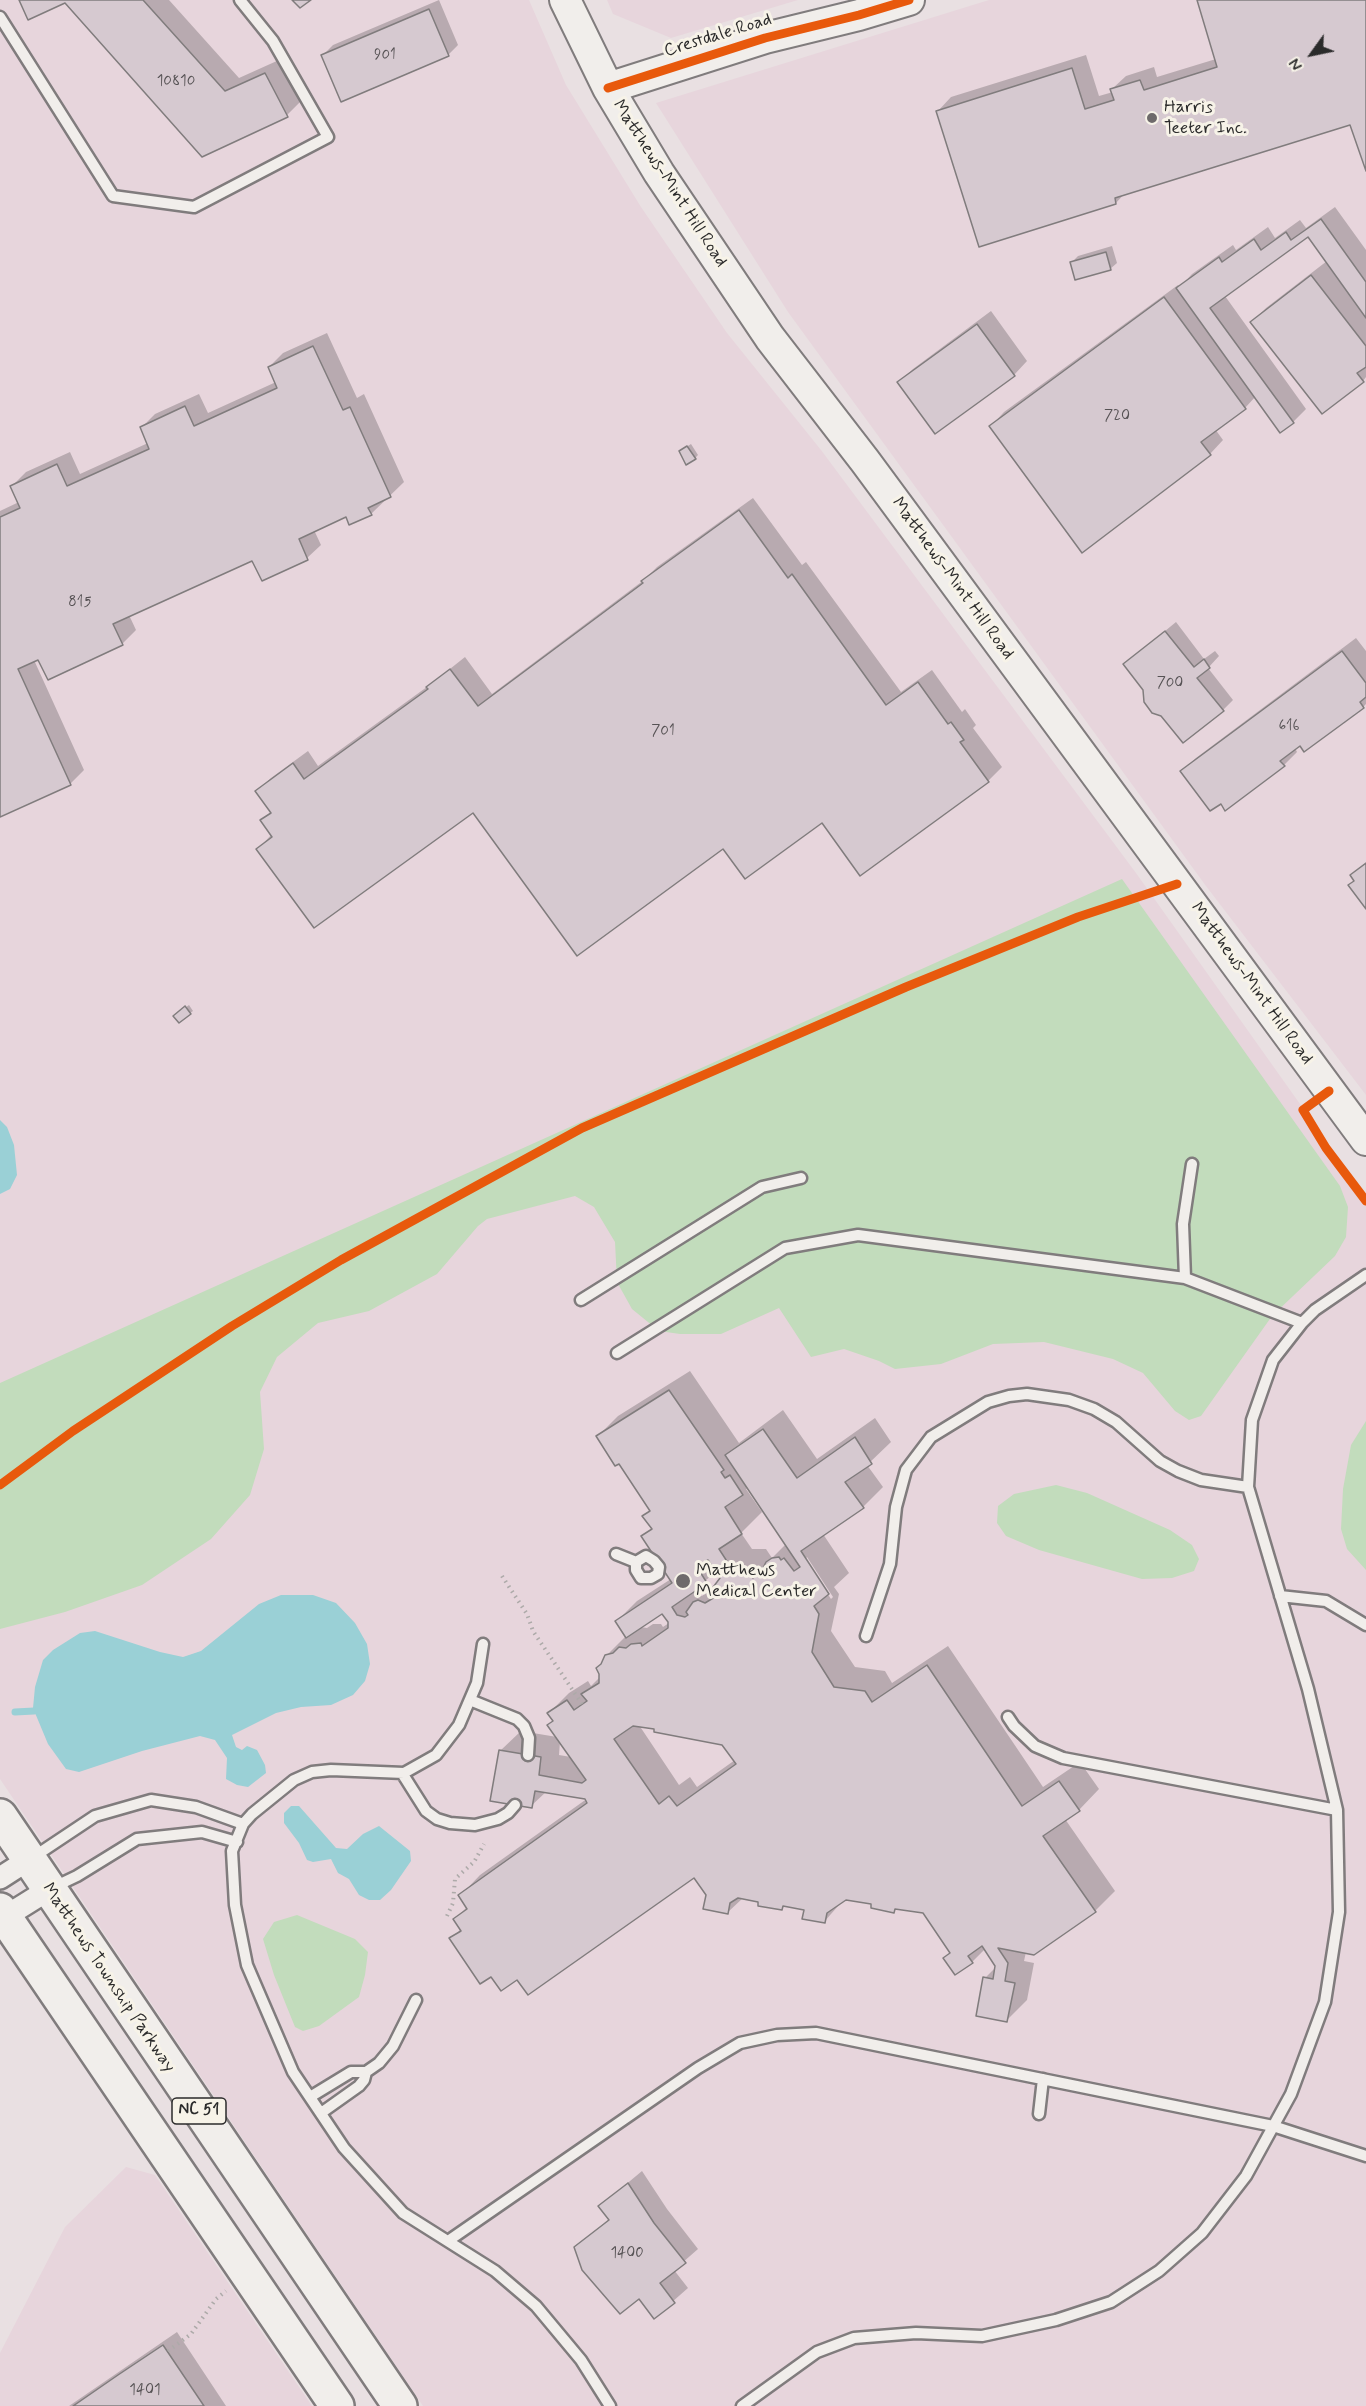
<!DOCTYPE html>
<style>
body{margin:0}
#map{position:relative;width:1366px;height:2406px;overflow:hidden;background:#e9e0e2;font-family:Mynerve,sans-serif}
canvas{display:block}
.north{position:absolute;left:1282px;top:24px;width:60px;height:60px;-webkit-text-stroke:4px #f7f3e8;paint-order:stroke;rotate:237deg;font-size:16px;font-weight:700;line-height:24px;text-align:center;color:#2b2b2b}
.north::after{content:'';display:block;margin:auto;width:21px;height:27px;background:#2b2b2b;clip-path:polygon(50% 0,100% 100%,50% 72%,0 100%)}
</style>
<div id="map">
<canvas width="1366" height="2406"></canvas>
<div class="north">N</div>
</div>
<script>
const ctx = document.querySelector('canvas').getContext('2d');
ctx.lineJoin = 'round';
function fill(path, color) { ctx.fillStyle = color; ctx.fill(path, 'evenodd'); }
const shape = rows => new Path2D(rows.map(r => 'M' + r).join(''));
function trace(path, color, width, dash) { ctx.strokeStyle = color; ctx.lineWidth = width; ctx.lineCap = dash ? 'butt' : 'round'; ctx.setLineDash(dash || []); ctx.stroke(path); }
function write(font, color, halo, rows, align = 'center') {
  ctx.font = font + ' Mynerve,sans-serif'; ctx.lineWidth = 6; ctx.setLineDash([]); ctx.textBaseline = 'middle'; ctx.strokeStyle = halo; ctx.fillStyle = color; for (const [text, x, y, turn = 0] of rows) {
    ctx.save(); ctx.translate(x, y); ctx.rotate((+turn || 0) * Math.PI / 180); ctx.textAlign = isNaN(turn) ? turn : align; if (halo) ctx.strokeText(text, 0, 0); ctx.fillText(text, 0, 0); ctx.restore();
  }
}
fill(shape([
 [0,0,529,0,566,85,641,207,727,333,821,450,1136,873,1366,1197,1366,2406,423,2406,0,1779],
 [607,0,798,0,671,38,613,14],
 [989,0,1366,0,1366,1095,1206,886,788,312,656,103],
 [126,2167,155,2175,312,2406,0,2406,0,2353,65,2227]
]), '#e7d5dc');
fill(shape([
 [1122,879,1340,1186,1348,1207,1346,1237,1335,1256,1272,1316,1201,1416,1189,1420,1175,1411,1143,1373,1113,1359,1044,1342,993,1344,941,1364,895,1369,879,1361,844,1349,811,1357,779,1308,721,1334,680,1334,659,1331,632,1309,617,1282,615,1242,594,1207,575,1196,487,1219,478,1226,437,1274,369,1311,318,1323,277,1357,260,1392,264,1449,250,1495,211,1539,142,1585,65,1612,0,1629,0,1383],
 [1366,1421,1366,1570,1347,1549,1341,1529,1343,1489,1351,1445],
 [1056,1485,1087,1493,1170,1530,1192,1545,1199,1559,1194,1571,1172,1578,1142,1579,1039,1550,1006,1536,997,1523,998,1506,1014,1494],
 [297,1915,355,1939,368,1952,365,1975,359,1997,319,2026,303,2031,295,2027,274,1975,263,1939,274,1922]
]), '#c2dcbc');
fill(shape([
 [0,1120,7,1127,14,1145,17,1175,10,1189,0,1194],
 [281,1595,313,1595,336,1603,355,1623,367,1644,370,1664,365,1681,353,1695,331,1705,301,1707,276,1713,232,1735,236,1747,242,1750,247,1746,257,1750,265,1765,266,1773,248,1787,237,1785,226,1779,227,1758,215,1740,200,1736,142,1751,79,1772,66,1769,48,1744,33,1708,35,1687,43,1660,53,1650,80,1633,95,1631,160,1652,183,1657,201,1651,259,1604],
 [291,1806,299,1806,336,1848,347,1849,363,1834,379,1826,410,1851,411,1861,391,1890,380,1900,369,1900,359,1895,349,1879,338,1873,331,1859,313,1862,307,1860,299,1843,284,1823,284,1813]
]), '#9ad0d6');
fill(shape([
 [20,0,169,0,239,78,279,60,300,102,287,115,202,155,66,1],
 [439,0,458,45,448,55,323,55,333,45],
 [1198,0,1366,0,1366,166,1351,123,1125,193,1116,203,938,111,951,97,1086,55,1099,96,1113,92,1112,89,1126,76,1154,67,1157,77,1216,59],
 [1335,207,1366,250,1366,377,1363,381,1252,322,1266,308,1327,261,1308,235,1225,296,1306,409,1293,422,1256,396,1245,408,1215,429,1223,440,1210,454,991,426,1004,412,1178,285,1180,287,1192,274,1233,245,1236,250,1268,227,1275,238,1300,220,1306,228],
 [1112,246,1117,263,1110,269,1072,262,1078,256],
 [991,311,1027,361,1014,375,899,382,913,369],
 [327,333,357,398,364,394,404,482,371,514,347,515,314,530,321,545,307,558,253,559,129,615,136,630,122,644,34,660,84,770,70,784,0,816,0,511,19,502,12,486,26,472,70,452,80,474,148,443,141,428,155,414,199,394,208,413,276,382,269,367,283,353],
 [691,444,698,455,695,458,683,449],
 [753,498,802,565,806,562,901,692,932,670,962,712,965,709,976,725,973,728,1002,767,988,781,723,847,473,810,258,849,272,834,262,820,272,811,257,791,271,778,308,751,318,766,431,684,465,657,492,694,644,580,657,567],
 [1176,622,1204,659,1215,651,1219,656,1208,668,1233,700,1223,710,1144,689,1125,664],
 [1356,638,1366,651,1366,704,1363,707,1305,750,1300,744,1295,748,1297,752,1284,765,1221,802,1182,771,1196,758],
 [189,1005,193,1011,190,1013,178,1013],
 [690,1371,739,1443,783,1410,817,1459,875,1418,891,1442,867,1465,883,1487,863,1507,823,1534,849,1573,834,1587,839,1594,831,1631,855,1667,885,1671,892,1683,948,1646,1043,1787,1080,1762,1099,1789,1079,1810,1065,1819,1115,1891,1095,1911,1026,1952,1024,1961,1034,1963,1027,2000,1007,2020,985,1978,997,1966,985,1949,972,1962,945,1958,951,1952,924,1911,897,1907,894,1911,873,1903,845,1898,824,1922,805,1909,785,1905,782,1909,743,1898,728,1912,707,1895,694,1876,517,1978,492,1975,451,1939,461,1929,455,1919,467,1907,460,1896,480,1875,588,1798,547,1791,531,1806,500,1751,521,1731,557,1737,549,1725,554,1720,549,1713,569,1693,588,1681,591,1686,600,1677,606,1656,626,1636,617,1621,637,1601,671,1579,643,1537,653,1527,644,1516,651,1509,619,1462,598,1436,618,1416],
 [749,1487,786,1544,772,1558,766,1549,752,1549,741,1533,762,1512,746,1489],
 [807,1557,833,1597,831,1599,805,1560],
 [717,1571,722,1578,719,1581,702,1596,697,1595,694,1590],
 [663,1612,669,1623,663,1627,661,1624,653,1624,647,1628,640,1627],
 [639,1725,723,1743,735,1760,697,1787,690,1777,679,1785],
 [560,1741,571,1757,559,1755],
 [642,2171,667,2209,698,2249,674,2270,688,2288,655,2317,639,2297,576,2248,610,2218,600,2206],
 [177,2332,226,2406,69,2406]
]), '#0003');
trace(shape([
 [15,1712,34,1711]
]), '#9ad0d6', 7);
const building = shape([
 [19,0,143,0,225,91,265,73,288,117,202,157,65,3,28,20,19,0],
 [292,0,311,0,300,8,292,0],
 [1197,0,1366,0,1366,171,1350,125,1115,198,1116,204,979,247,936,111,1072,68,1085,109,1114,100,1110,89,1140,80,1144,90,1217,67,1197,0],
 [429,9,449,56,341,102,321,55,429,9],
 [1321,219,1366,282,1366,318,1308,237,1210,308,1294,423,1280,433,1176,288,1219,257,1222,262,1254,239,1261,250,1286,232,1291,240,1321,219],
 [1106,252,1111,270,1075,280,1070,262,1106,252],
 [1311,275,1366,346,1366,367,1357,373,1364,382,1322,414,1250,322,1311,275],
 [1164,297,1246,409,1201,442,1211,455,1082,553,989,426,1164,297],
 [977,324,1015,376,935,434,897,382,977,324],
 [313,346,343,410,350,407,391,497,368,508,372,515,349,525,346,517,299,539,308,560,262,581,252,561,113,624,123,645,48,680,38,660,18,669,71,785,0,817,0,517,20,508,10,486,57,464,67,486,149,449,140,427,185,406,194,426,277,388,268,367,313,346],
 [687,446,696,459,686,465,679,451,687,446],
 [739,510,788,578,792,574,886,705,918,682,948,724,951,722,964,740,960,742,989,782,860,876,822,823,745,879,723,849,577,956,473,813,314,928,256,849,272,837,260,820,271,813,255,791,293,763,304,779,428,689,426,687,450,669,478,706,643,583,641,581,739,510],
 [1165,631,1194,667,1204,659,1210,668,1197,678,1224,711,1183,743,1161,716,1152,713,1144,702,1143,690,1123,664,1165,631],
 [1342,651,1366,683,1366,697,1360,702,1364,708,1304,752,1300,746,1280,761,1285,766,1225,811,1221,804,1210,811,1180,771,1342,651],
 [1366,863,1366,909,1348,885,1354,881,1350,875,1366,863],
 [185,1006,191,1014,179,1023,173,1016,185,1006],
 [669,1390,724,1470,721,1472,725,1478,730,1475,743,1495,725,1507,742,1534,719,1549,732,1569,741,1570,745,1568,753,1578,765,1570,763,1568,766,1562,772,1558,779,1557,781,1560,784,1558,794,1571,800,1567,725,1455,763,1429,797,1478,855,1437,872,1464,845,1482,864,1508,801,1551,829,1594,814,1606,819,1614,812,1652,834,1687,865,1691,872,1702,927,1665,1022,1806,1059,1781,1080,1811,1043,1836,1096,1912,1034,1955,998,1948,1008,1963,1005,1981,1015,1983,1007,2022,976,2016,983,1977,993,1979,995,1966,982,1946,968,1956,973,1963,955,1975,943,1958,950,1953,923,1913,895,1909,894,1913,871,1908,871,1904,846,1900,827,1913,825,1923,802,1919,804,1910,783,1906,782,1910,758,1906,758,1902,738,1898,730,1903,728,1914,703,1909,706,1895,694,1878,528,1995,517,1980,501,1991,491,1977,480,1984,449,1938,461,1931,453,1919,467,1909,458,1895,587,1803,585,1799,535,1791,532,1808,490,1801,499,1750,541,1757,539,1775,582,1783,586,1780,547,1725,553,1721,547,1713,567,1700,574,1710,587,1701,581,1694,599,1683,599,1674,596,1668,601,1664,605,1655,613,1653,619,1647,626,1648,631,1644,641,1643,642,1646,668,1628,668,1622,662,1614,626,1638,615,1621,672,1583,641,1536,652,1529,642,1516,650,1511,619,1464,615,1466,596,1436,669,1390],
 [708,1560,720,1578,711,1590,715,1597,705,1603,698,1600,693,1602,686,1612,688,1615,685,1617,677,1615,672,1607,707,1583,697,1567,708,1560],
 [633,1726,654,1729,654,1732,722,1745,736,1764,677,1806,669,1796,659,1804,614,1739,633,1726],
 [628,2183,654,2223,686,2263,660,2283,675,2303,654,2319,639,2299,620,2314,582,2270,574,2247,609,2220,598,2206,628,2183],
 [163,2345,204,2406,73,2406,118,2375,163,2345]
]);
fill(building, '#d6c9d0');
trace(building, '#807c7d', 1.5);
const lane = shape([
 [0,17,113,196,194,207,328,137,273,41,240,0],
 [1185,1278,1183,1224,1192,1164],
 [581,1300,762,1187,801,1178],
 [617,1353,785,1248,858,1235,1185,1278,1302,1323],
 [616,1554,636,1562,636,1570,641,1578,651,1578,658,1574,659,1567,654,1561,646,1556,636,1562],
 [1280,1596,1326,1601,1366,1625],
 [866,1636,890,1564,896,1507,906,1470,931,1437,988,1402,1009,1396,1027,1394,1069,1400,1094,1409,1116,1422,1160,1461,1178,1471,1201,1480,1248,1487],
 [483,1644,477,1683,459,1725,436,1755,404,1773,331,1770,312,1772,294,1780,252,1814,243,1824,232,1851,235,1905,247,1965,293,2072,344,2148,403,2213,495,2271,536,2306,581,2360,610,2406],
 [470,1700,517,1719,524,1726,529,1738,528,1755],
 [1008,1717,1014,1726,1035,1746,1063,1758,1337,1810],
 [402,1773,426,1811,437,1819,450,1823,475,1825,498,1819,508,1813,515,1805],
 [32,1858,95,1816,151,1800,196,1807,243,1824],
 [54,1887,77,1876,137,1839,202,1832,237,1842],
 [366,2072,379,2063,393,2046,416,2000],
 [310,2097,351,2072,366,2072,364,2080,359,2086,321,2113],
 [1039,2114,1043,2079],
 [448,2241,698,2068,740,2043,777,2035,816,2033,1273,2126,1366,2156],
 [742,2406,817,2352,854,2338,916,2333,982,2336,1056,2320,1111,2302,1159,2271,1202,2233,1246,2176,1291,2094,1325,2002,1339,1912,1337,1810,1308,1689,1248,1487,1252,1420,1273,1360,1302,1323,1315,1310,1366,1275]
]);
const street = shape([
 [0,1878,28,1860],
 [0,1920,48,1890]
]);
const secondary = shape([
 [565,0,608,88,659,173,770,338,865,461,1366,1140],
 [608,88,765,38,859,15,909,0]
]);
const primary = shape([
 [0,1816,400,2406],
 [0,1910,337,2406]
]);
trace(lane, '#807c7d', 15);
trace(street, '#807c7d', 26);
trace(secondary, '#807c7d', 34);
trace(primary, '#807c7d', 38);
trace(shape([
 [502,1576,527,1614,533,1631,582,1704],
 [447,1916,453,1903,455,1879,474,1862,484,1844],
 [168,2351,191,2334,216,2299,226,2291]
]), '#adaaa9', 4, [1.5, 4.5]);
trace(lane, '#f1eeeb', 10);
trace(street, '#f1eeeb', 21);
trace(secondary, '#f1eeeb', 30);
trace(primary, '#f1eeeb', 33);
trace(shape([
 [608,88,765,38,859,15,909,0],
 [1329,1091,1303,1110,1326,1148,1366,1201],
 [0,1485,73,1431,232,1326,341,1260,582,1128,906,987,1078,917,1177,884]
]), '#e8590c', 9);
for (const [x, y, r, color] of [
 [1152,118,6,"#6e6a6b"],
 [683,1581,8,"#6e6a6b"]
]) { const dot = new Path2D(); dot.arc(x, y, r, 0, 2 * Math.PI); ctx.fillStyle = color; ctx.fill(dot); trace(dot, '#f7f3e8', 2); }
write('15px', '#565254', null, [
 ["901",385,56],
 ["10810",176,82],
 ["720",1117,417],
 ["815",80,603],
 ["700",1170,684],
 ["616",1289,727],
 ["701",663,732],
 ["1400",627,2254],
 ["1401",145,2391]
]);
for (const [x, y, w] of [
 [199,2111,54]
]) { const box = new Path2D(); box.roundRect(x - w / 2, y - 13, w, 26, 4.5); ctx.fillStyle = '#f7f3e8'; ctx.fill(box); trace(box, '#2b2b2b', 1.5); }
write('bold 16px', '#2b2b2b', null, [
 ["NC 51",199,2111]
]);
write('18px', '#2b2b2b', '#f7f3e8', [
 ["Crestdale Road",718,36,-17],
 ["Matthews-Mint Hill Road",669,184,57],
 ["Matthews-Mint Hill Road",952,579,54],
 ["Matthews-Mint Hill Road",1251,984,54],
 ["Matthews Township Parkway",108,1978,56]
]);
write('18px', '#2b2b2b', '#f7f3e8', [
 ["Harris",1164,108],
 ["Teeter Inc.",1164,129],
 ["Matthews",696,1571],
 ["Medical Center",696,1592]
], 'left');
</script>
